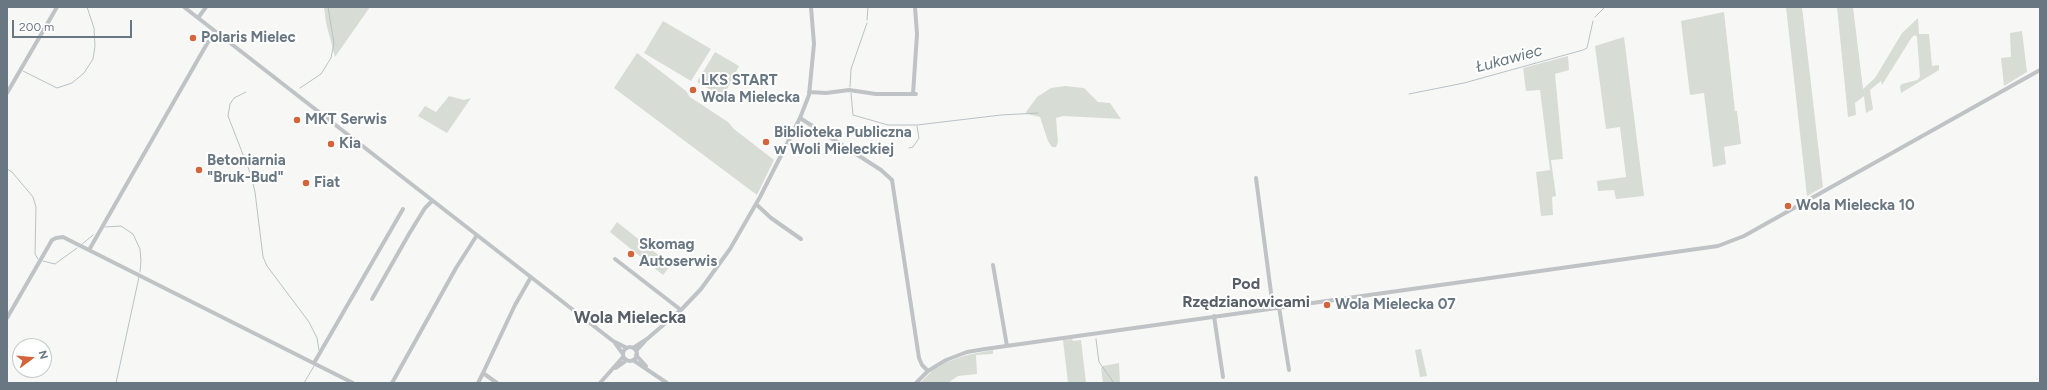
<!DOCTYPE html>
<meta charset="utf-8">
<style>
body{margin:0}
#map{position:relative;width:2047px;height:390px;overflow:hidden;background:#f7f8f5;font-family:Figtree,sans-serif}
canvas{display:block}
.frame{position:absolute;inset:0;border:8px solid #697783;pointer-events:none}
.north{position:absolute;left:12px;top:338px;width:40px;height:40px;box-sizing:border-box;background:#fff;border:1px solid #c3c9cd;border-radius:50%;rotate:74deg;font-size:11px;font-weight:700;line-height:16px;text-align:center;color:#697783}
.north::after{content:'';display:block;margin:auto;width:14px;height:18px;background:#d46439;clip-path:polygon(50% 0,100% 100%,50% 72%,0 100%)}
.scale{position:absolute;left:12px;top:20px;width:120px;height:18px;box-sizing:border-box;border:2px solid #697783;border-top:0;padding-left:5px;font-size:12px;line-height:14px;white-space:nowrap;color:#697783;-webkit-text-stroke:3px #fff;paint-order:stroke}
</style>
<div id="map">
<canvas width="2047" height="390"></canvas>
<div class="frame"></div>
<div class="north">N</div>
<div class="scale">200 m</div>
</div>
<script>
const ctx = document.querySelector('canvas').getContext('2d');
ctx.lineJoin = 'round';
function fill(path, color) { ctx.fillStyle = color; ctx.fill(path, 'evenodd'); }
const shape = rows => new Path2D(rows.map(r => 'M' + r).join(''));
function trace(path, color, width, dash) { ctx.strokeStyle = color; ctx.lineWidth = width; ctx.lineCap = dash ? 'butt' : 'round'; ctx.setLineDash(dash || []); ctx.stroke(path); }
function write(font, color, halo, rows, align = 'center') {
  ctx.font = font + ' Figtree,sans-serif'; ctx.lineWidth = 4; ctx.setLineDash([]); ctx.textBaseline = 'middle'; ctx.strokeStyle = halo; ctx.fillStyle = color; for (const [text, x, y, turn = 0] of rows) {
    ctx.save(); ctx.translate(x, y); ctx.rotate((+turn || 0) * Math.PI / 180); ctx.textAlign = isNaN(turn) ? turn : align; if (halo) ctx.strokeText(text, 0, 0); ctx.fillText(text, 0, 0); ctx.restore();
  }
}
fill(shape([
 [324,7,370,7,335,57,326,23],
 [1786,7,1802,7,1823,187,1807,196],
 [1837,7,1853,7,1863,89,1875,78,1902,33,1918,18,1919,34,1929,34,1932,66,1939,65,1939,70,1901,93,1900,86,1902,84,1917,80,1920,77,1917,37,1915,35,1912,37,1882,85,1881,81,1870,90,1873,109,1866,113,1864,96,1855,103,1856,115,1848,117],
 [1724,12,1735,111,1737,111,1741,144,1724,147,1726,164,1713,167,1704,93,1690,95,1681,21],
 [663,21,711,49,691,81,644,53],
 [2022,31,2027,72,2004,86,2001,58,2011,57,2010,33],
 [1624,37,1644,196,1616,199,1614,190,1598,191,1597,181,1626,177,1620,127,1606,129,1595,46],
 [715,52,739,66,723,97,697,82],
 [637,53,686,91,690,97,728,122,734,129,774,160,757,195,614,88],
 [1568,56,1569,70,1555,74,1563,159,1551,160,1556,196,1552,197,1553,215,1541,216,1536,172,1550,170,1540,90,1526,91,1523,68],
 [1065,86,1084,88,1098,102,1110,103,1121,119,1063,116,1056,118,1058,142,1056,147,1052,147,1048,141,1040,117,1027,114,1026,112,1037,97,1051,88],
 [449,96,464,100,471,98,447,133,418,116,425,106,436,112],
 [617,222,671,265,663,275,610,232],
 [1072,339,1073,341,1081,340,1086,383,1068,383,1063,340],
 [1421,349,1427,376,1420,377,1415,350],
 [993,350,993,354,976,355,977,374,958,376,948,383,920,383,932,371,947,362,967,355],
 [1119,363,1120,383,1103,383,1101,368,1103,366]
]), '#d7dcd5');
trace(shape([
 [1595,17,1605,7],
 [867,20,868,7],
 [23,71,57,88,72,83,84,73,93,59,95,46,94,28,87,7],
 [850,87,851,69,867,23],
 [300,88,321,74,331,58,334,43,328,7],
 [246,92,234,98,230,104,228,116,251,175,255,192,263,257,267,266,309,322,317,338,319,350],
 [851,93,853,115,888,125,917,125,1001,115,1038,113],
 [1409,94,1464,83,1583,50,1587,48,1593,21],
 [909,148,913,147,919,138,917,126],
 [7,169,12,172,33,197,36,207,35,254,38,259],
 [105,227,121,226,133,234,140,249,141,261,140,272],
 [81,245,93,235],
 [43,261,55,264,77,248],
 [1096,339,1099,362,1114,383],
 [116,383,139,277],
 [304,383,314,366]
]), '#b8c1c6', 1);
trace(shape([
 [184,7,613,341,627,348],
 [198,18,206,7],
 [809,92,826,93,849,90,876,94,916,94],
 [7,93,57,7],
 [913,94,917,34,915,7],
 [800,118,881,170,892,180,919,358,922,365,928,371],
 [1256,178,1273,308],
 [756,204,771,218,801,239],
 [89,250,212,35,216,32],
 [615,259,681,310],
 [993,265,1007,346],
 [372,299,409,234,425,208,432,201],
 [1279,307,1289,370],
 [1214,316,1223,377],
 [7,318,52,240,56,238,63,237,353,383],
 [615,343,623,354],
 '623 354a7 7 0 1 1 14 0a7 7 0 1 1-14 0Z',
 [633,348,647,339,682,309,701,289,730,249,760,197,800,118,809,95,814,44,811,7],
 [636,351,645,341],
 [636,355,646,366],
 [633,360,667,383],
 [314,363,403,209],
 [616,368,627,360],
 [483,373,515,305,531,277],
 [392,383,456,268,477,235],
 [478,383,483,373,497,383],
 [600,383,623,357],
 [916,383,928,371,946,360,967,352,985,349,1718,246,1744,236,2040,70]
]), '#bfc3c6', 4);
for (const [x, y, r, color] of [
 [193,38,4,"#d46439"],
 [693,90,4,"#d46439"],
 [297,120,4,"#d46439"],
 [766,142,4,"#d46439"],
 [331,144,4,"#d46439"],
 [199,170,4,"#d46439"],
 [306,183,4,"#d46439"],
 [1788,206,4,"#d46439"],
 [631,254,4,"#d46439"],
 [1327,305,4,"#d46439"]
]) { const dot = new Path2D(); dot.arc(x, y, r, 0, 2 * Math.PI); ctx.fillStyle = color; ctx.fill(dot); trace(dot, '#fff', 1.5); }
write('bold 15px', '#697783', '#fff', [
 ["Polaris Mielec",201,38],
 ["LKS START",701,81],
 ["Wola Mielecka",701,98],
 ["MKT Serwis",305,120],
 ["Biblioteka Publiczna",774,133],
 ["w Woli Mieleckiej",774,150],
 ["Kia",339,144],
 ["Betoniarnia",207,161],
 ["\"Bruk-Bud\"",207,178],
 ["Fiat",314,183],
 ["Wola Mielecka 10",1796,206],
 ["Skomag",639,245],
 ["Autoserwis",639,262],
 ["Wola Mielecka 07",1335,305]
], 'left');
write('italic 16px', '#65777f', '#fff', [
 ["Łukawiec",1509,59,-15]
]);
write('bold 16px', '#576069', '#fff', [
 ["Pod",1246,284],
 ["Rzędzianowicami",1246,302]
]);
write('bold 17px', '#576069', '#fff', [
 ["Wola Mielecka",630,318]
]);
</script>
